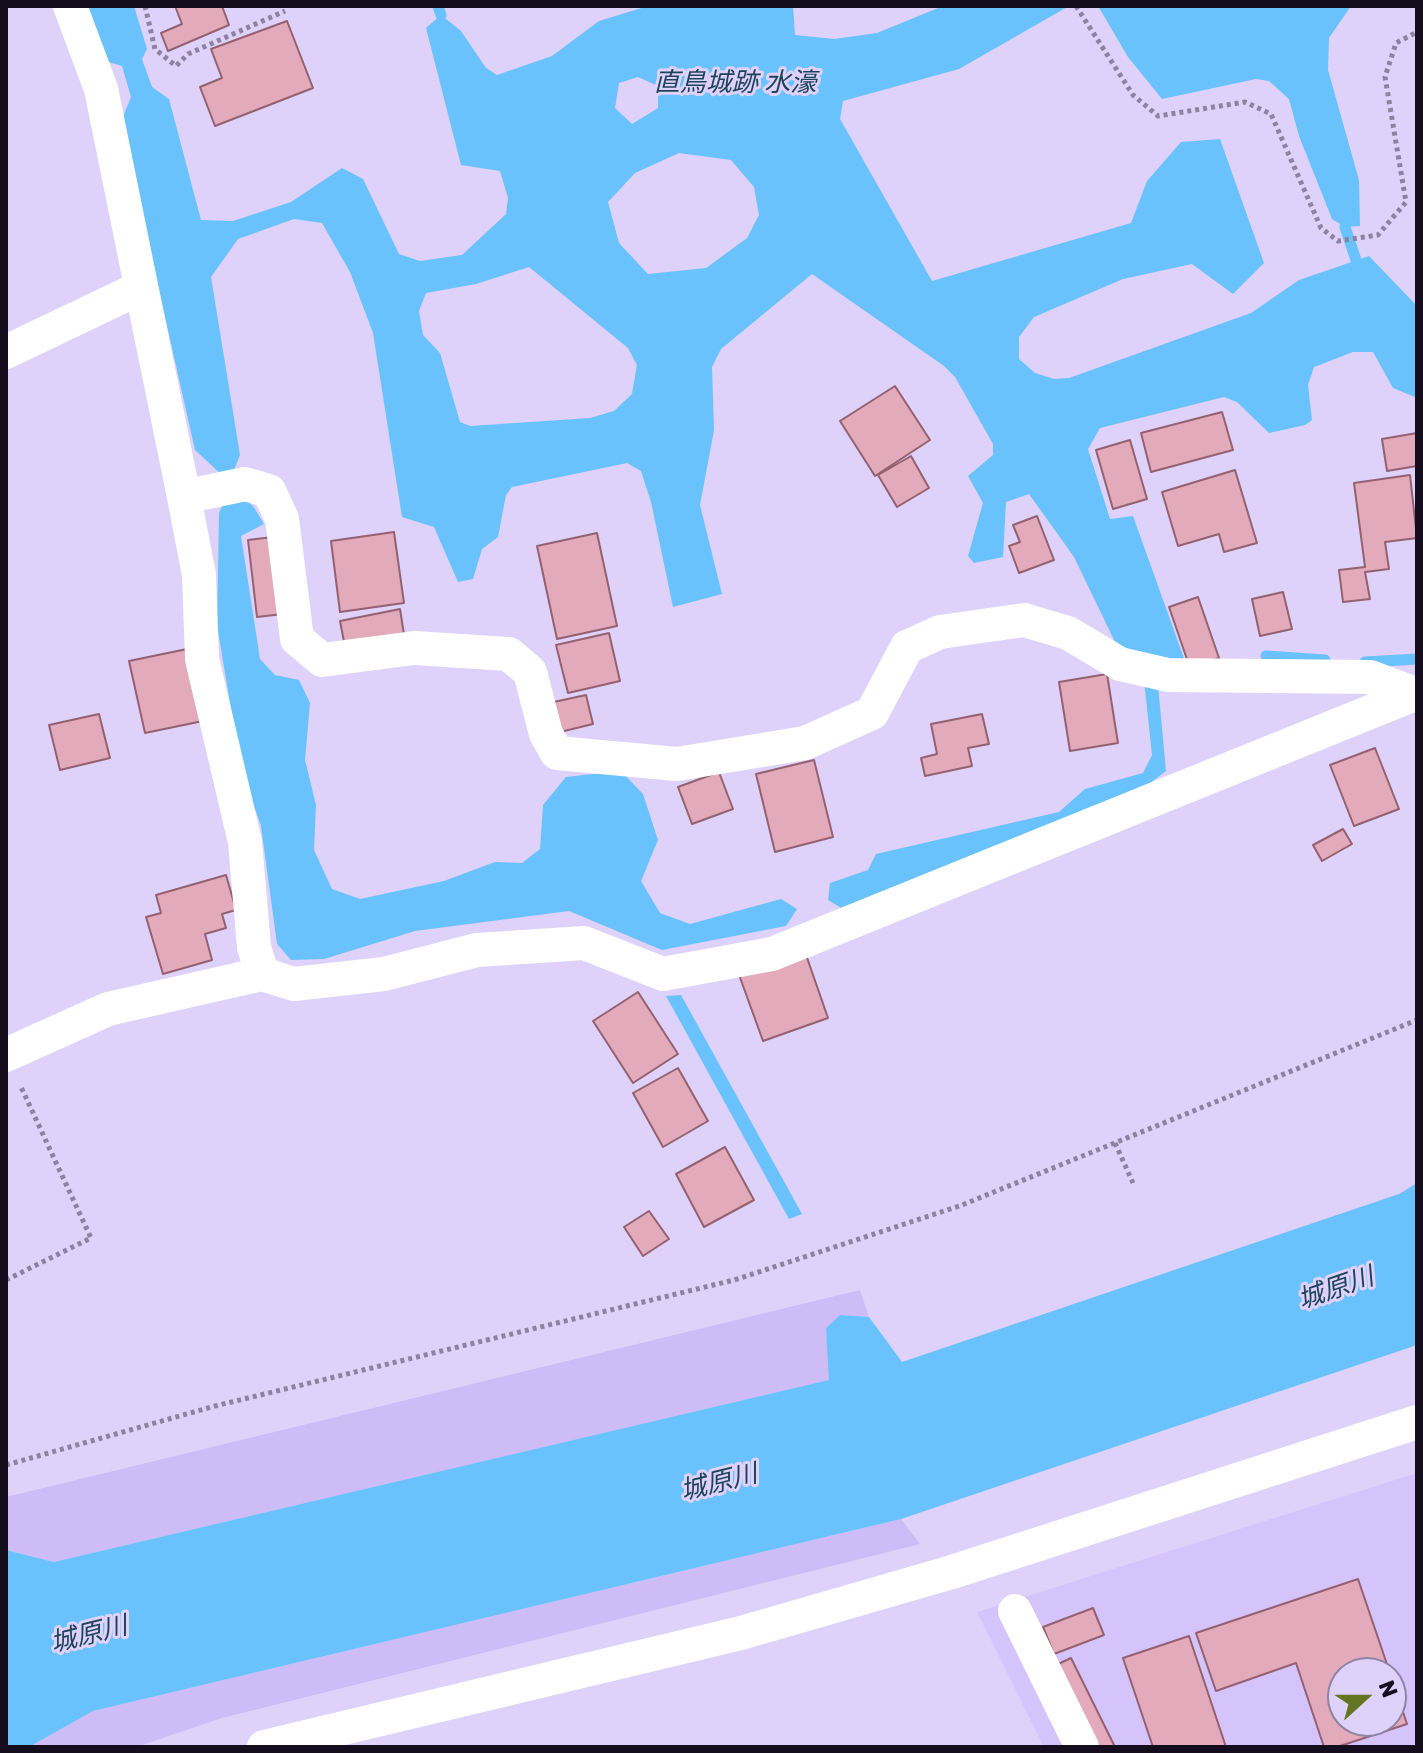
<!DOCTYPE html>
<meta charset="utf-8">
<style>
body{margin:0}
#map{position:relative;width:1423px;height:1753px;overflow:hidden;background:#ded2fa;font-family:Rubik,sans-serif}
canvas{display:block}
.frame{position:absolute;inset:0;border:8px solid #130d1e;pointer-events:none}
.north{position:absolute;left:1327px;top:1657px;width:80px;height:80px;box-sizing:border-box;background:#ded2fa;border:2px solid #8d83a2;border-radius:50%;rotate:69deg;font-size:22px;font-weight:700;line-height:32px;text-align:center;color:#130d1e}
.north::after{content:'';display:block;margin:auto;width:28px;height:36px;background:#657421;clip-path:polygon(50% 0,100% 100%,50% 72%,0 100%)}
</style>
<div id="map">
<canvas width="1423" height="1753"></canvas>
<div class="frame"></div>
<div class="north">N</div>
</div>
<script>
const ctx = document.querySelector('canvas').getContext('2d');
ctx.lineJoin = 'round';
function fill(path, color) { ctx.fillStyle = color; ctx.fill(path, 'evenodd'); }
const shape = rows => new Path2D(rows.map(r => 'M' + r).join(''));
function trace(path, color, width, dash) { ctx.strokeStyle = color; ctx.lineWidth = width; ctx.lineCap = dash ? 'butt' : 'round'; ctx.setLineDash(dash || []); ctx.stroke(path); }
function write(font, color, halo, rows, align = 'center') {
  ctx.font = font + ' Rubik,"Noto Sans JP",sans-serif'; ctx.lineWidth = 6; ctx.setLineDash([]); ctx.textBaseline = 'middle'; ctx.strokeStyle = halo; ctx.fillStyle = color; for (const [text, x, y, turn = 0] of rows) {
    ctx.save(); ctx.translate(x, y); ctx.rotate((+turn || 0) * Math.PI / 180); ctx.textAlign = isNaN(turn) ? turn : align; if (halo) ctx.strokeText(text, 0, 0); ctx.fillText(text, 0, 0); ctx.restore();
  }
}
fill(shape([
 [1417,1473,1417,1747,1044,1747,977,1612],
 [1343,1673,1391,1673,1391,1721,1343,1721]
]), '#d5c3fc');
fill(shape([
 [860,1290,869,1317,840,1315,826,1328,830,1380,54,1562,6,1550,6,1497],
 [901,1519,920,1544,222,1718,136,1747,29,1747,93,1711]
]), '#cebcf6');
fill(shape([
 [86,6,134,6,147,49,142,59,152,87,169,99,201,220,233,221,291,202,342,168,363,179,399,254,420,261,462,255,506,214,508,198,500,171,461,165,426,28,441,15,461,31,486,68,497,75,552,56,599,21,648,6,793,6,795,35,834,39,877,33,943,6,1069,6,959,69,843,101,840,119,932,281,1131,223,1147,181,1181,142,1220,139,1264,263,1233,294,1192,264,1123,279,1034,317,1019,337,1019,359,1035,373,1054,379,1069,378,1251,313,1299,280,1369,256,1417,306,1417,398,1393,388,1373,352,1353,352,1314,367,1308,385,1312,420,1305,425,1269,433,1237,402,1224,397,1100,428,1088,449,1110,519,1133,516,1186,664,1153,659,1116,644,1074,557,1029,494,1006,502,1003,557,974,563,968,556,983,503,968,476,993,455,993,444,955,377,944,366,812,274,721,349,712,367,714,430,700,505,722,594,673,607,651,502,641,471,627,463,512,487,506,495,498,537,482,549,473,579,458,582,434,527,402,517,373,333,350,272,322,223,294,219,238,239,211,277,240,455,234,470,241,495,253,506,264,524,241,536,260,659,275,675,299,680,310,703,305,760,316,805,314,850,332,889,360,899,444,881,495,862,522,863,540,849,543,805,566,777,621,771,643,794,658,840,641,881,660,913,690,924,781,899,797,909,786,926,662,950,569,911,415,931,324,959,291,960,277,944,261,826,241,769,217,625,219,513,225,499,222,475,195,450,121,122,131,97,122,66,105,61],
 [638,77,658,86,658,108,632,124,615,108,619,83],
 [679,153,731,160,754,187,759,215,747,238,706,268,648,274,619,243,608,202,635,173],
 [529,267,628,348,637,365,632,394,614,411,590,418,470,426,460,422,440,353,423,335,419,311,426,293,476,284],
 [1098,6,1351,6,1329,38,1328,70,1359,180,1360,226,1345,227,1332,219,1299,136,1289,99,1269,81,1256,79,1162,99,1128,57],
 [1144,680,1158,685,1166,771,1141,790,843,909,828,900,830,883,868,870,876,854,1059,812,1085,789,1143,773,1152,755],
 [681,995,802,1214,789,1219,666,996],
 [1417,1183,1417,1345,901,1519,93,1711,29,1747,6,1747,6,1550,54,1562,829,1380,826,1328,840,1315,869,1317,902,1362,1399,1194]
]), '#69c2fc');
trace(shape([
 [438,6,441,15],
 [1345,227,1356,260],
 [1266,656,1325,660],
 [1365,662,1417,659]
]), '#69c2fc', 11);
const building = shape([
 [175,6,222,6,229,25,168,51,161,33,182,24,175,6],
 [287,21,313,88,215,126,200,87,222,78,211,49,287,21],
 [895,386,930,440,875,476,840,421,895,386],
 [1222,412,1233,450,1151,472,1141,433,1222,412],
 [1417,433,1417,466,1387,471,1382,439,1417,433],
 [1130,440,1147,499,1113,509,1096,450,1130,440],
 [911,456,929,488,897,507,878,475,911,456],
 [1235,470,1257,543,1224,552,1219,534,1178,546,1162,492,1235,470],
 [1410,475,1417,538,1385,542,1389,569,1365,572,1370,599,1343,602,1339,570,1365,567,1354,483,1410,475],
 [1037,516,1054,560,1019,573,1009,546,1020,542,1013,525,1037,516],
 [394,532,404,603,340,612,331,541,394,532],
 [597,533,617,626,557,639,537,546,597,533],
 [273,537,283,614,257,617,248,540,273,537],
 [1283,592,1292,629,1260,636,1252,599,1283,592],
 [1198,597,1219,658,1190,668,1169,607,1198,597],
 [400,609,405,641,346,652,340,621,400,609],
 [609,633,620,681,568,693,556,645,609,633],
 [187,649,203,721,145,733,129,661,187,649],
 [1107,674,1118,743,1070,751,1059,682,1107,674],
 [586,695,593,724,556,733,549,703,586,695],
 [99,714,110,758,60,770,49,725,99,714],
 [982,714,989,744,968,748,972,766,925,776,921,758,937,754,931,724,982,714],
 [1375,748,1399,809,1354,826,1330,765,1375,748],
 [814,760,833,837,775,852,756,774,814,760],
 [719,772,733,809,692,824,678,787,719,772],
 [1343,829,1352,844,1322,861,1313,845,1343,829],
 [226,875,236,910,222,914,226,928,205,934,212,960,163,974,146,917,161,913,156,895,226,875],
 [804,949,828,1018,763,1041,738,972,804,949],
 [638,992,678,1054,633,1083,593,1021,638,992],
 [678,1068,708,1121,663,1147,633,1093,678,1068],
 [725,1147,754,1200,704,1227,676,1174,725,1147],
 [649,1211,669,1239,643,1256,624,1227,649,1211],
 [1358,1579,1390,1673,1343,1673,1343,1721,1391,1721,1391,1676,1407,1724,1337,1747,1324,1747,1296,1663,1216,1691,1196,1633,1358,1579],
 [1093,1608,1104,1635,1054,1654,1043,1627,1093,1608],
 [1189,1636,1226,1747,1153,1747,1123,1658,1189,1636],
 [1071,1658,1115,1747,1099,1747,1058,1664,1071,1658]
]);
fill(building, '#e2aaba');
trace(building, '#946171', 2);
trace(shape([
 [145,6,155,49,176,66,188,54,285,11],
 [1076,6,1133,95,1158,116,1245,102,1271,114,1321,228,1338,241,1378,235,1406,202,1385,77,1396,43,1417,32],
 [1115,1143,1133,1183],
 [6,1280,91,1238,21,1087],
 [6,1465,215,1406,734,1280,962,1205,1417,1020]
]), '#8c82a1', 5, [4, 4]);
trace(shape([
 [70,6,101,89,184,497,199,575,202,659,245,842,254,947,262,974],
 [6,352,140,288],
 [184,497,245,484,269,491,282,519,297,639,322,660,414,648,509,654,530,672,546,734,557,753,677,764,805,743,872,713,907,647,940,632,1024,620,1068,633,1120,664,1168,675,1370,677,1415,694],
 [6,1055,108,1009,262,974,294,984,384,974,477,950,584,943,663,974,772,954,1417,693],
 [1015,1611,1082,1747],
 [264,1747,741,1633,952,1572,1417,1422]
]), '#fff', 34);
write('italic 26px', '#1e445c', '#ded2fa', [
 ["直鳥城跡 水濠",735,83],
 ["城原川",1336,1289,-19],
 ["城原川",719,1483,-14],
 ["城原川",89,1635,-14]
]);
</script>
